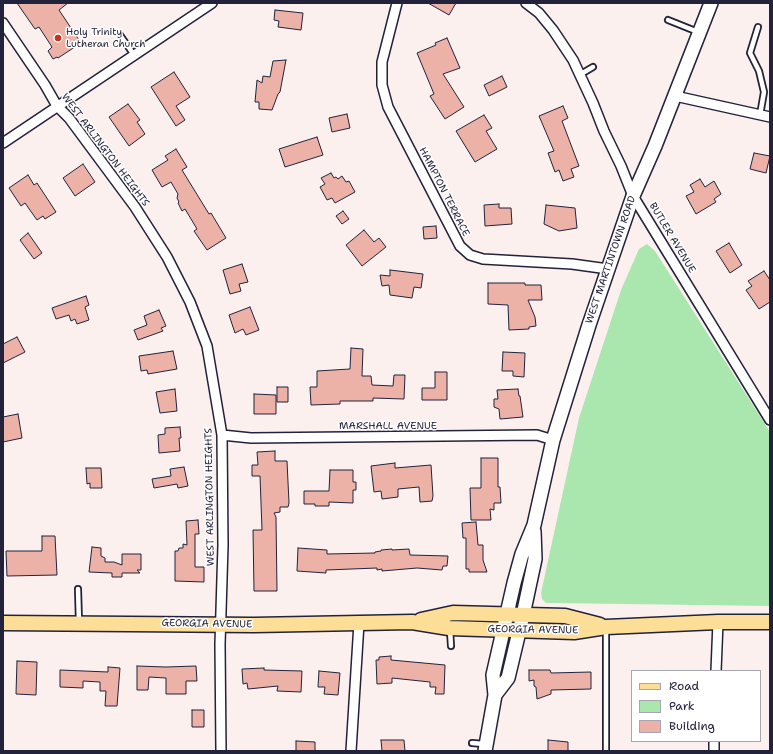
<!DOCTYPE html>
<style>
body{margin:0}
#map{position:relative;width:773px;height:754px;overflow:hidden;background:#fbf0ee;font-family:"Shantell Sans",sans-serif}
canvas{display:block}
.frame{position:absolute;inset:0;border:4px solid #22223b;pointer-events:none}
.legend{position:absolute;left:631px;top:670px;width:130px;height:72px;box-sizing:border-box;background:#fff;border:1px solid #a7a7b1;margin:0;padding:5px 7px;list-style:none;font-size:12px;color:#22223b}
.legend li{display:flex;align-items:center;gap:8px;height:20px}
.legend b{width:20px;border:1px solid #a7a7b1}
</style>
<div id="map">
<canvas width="773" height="754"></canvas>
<div class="frame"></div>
<ul class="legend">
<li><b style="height:5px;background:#fdde96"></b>Road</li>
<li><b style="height:11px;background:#a9e7ae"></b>Park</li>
<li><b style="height:11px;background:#ecb2a8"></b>Building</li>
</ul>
</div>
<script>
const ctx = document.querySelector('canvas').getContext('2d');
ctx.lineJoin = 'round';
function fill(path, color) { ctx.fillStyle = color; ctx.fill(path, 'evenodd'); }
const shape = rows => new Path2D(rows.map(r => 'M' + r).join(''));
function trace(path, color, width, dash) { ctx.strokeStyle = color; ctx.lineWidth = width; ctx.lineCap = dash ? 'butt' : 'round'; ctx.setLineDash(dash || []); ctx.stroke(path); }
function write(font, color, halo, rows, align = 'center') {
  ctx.font = font + ' "Shantell Sans",sans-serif'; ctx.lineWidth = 3; ctx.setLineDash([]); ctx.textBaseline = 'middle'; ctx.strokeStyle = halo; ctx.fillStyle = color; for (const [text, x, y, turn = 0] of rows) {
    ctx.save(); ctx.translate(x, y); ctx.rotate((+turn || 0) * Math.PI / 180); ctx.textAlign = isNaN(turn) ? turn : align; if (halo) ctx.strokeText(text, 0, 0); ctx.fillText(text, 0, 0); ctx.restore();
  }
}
fill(shape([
 [647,244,655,251,770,432,770,606,551,603,546,603,542,599,541,593,579,418,621,290,639,249]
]), '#a9e7ae');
const building = shape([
 [17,3,68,3,59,10,81,43,58,58,57,57,53,59,48,51,52,47,39,27,35,29,17,3],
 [428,3,456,3,449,15,428,3],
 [275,10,303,13,301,30,278,27,279,21,274,20,275,10],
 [447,38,460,68,443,74,464,107,445,119,430,96,434,94,417,53,436,45,435,43,447,38],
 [286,60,280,92,278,94,272,110,259,109,259,102,255,102,257,80,262,83,263,76,270,77,273,61,286,60],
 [174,72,190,97,176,106,185,120,176,126,151,87,174,72],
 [502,76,507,87,489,96,484,85,502,76],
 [128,104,140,120,137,122,145,134,129,146,109,117,128,104],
 [563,106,568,118,562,121,579,166,571,169,574,177,563,181,559,170,555,172,548,153,554,151,539,116,563,106],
 [347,114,350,128,332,132,329,118,347,114],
 [484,115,492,128,486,131,497,149,475,162,456,131,484,115],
 [317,137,323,155,285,167,279,149,317,137],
 [176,149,187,167,182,170,209,214,211,213,226,238,207,250,194,231,197,229,185,209,182,211,178,203,179,202,177,198,178,194,171,182,162,187,152,170,168,160,165,156,176,149],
 [754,153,770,156,766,173,750,169,754,153],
 [83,164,95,182,75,196,63,178,83,164],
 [331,173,334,178,336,177,338,179,342,176,346,182,349,181,355,192,335,203,332,198,327,200,320,187,325,184,321,178,331,173],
 [28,175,34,185,37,183,56,212,45,219,43,216,37,220,25,203,21,206,9,188,28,175],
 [700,179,705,187,714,181,721,194,714,199,716,202,696,214,686,196,694,192,690,185,700,179],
 [499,204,499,208,511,208,512,224,485,226,484,205,499,204],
 [546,205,575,208,577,228,559,231,544,224,546,205],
 [343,211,349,219,342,224,336,216,343,211],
 [436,226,437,238,424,239,423,227,436,226],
 [364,230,374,242,379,238,386,247,362,266,346,245,364,230],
 [28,233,42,253,34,259,20,240,28,233],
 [729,243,742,265,730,273,716,251,729,243],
 [242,264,248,282,239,284,241,291,230,294,223,270,242,264],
 [390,270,423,274,421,288,414,287,412,298,390,295,389,285,382,286,380,275,390,276,390,270],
 [764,271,770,280,770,302,759,309,746,290,752,286,748,281,764,271],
 [488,283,525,283,525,285,541,285,542,300,528,300,535,317,536,326,529,327,529,329,509,330,508,305,488,304,488,283],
 [86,296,89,305,85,307,89,320,77,324,75,319,71,321,69,315,56,319,52,308,86,296],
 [250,307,259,330,246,335,243,329,235,333,229,315,250,307],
 [159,310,166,326,161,328,163,331,138,340,134,330,147,325,144,316,159,310],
 [17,337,25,352,3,363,3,344,17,337],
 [351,348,363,349,362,376,371,376,372,385,393,386,394,375,405,375,404,399,373,398,373,401,340,401,340,404,311,405,310,387,317,387,317,371,350,369,351,348],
 [173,351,177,369,148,374,147,370,141,371,139,356,173,351],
 [503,352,525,353,524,377,513,376,513,371,502,371,503,352],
 [435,372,447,372,447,400,422,400,422,388,435,388,435,372],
 [277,387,288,387,288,402,277,402,277,387],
 [175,389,177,411,160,413,156,392,175,389],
 [518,389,519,396,520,396,523,417,500,419,499,409,494,407,494,399,498,399,497,390,518,389],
 [254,394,276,395,276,414,254,414,254,394],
 [18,414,22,438,3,442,3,417,18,414],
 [180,427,181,438,179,438,180,451,159,453,158,435,165,434,165,428,180,427],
 [275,451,275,461,287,461,289,503,288,507,280,507,280,512,274,513,276,517,277,591,254,591,253,530,262,530,260,476,252,476,252,465,258,465,257,452,275,451],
 [481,458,498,458,498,487,500,487,501,503,494,503,494,510,490,509,491,520,471,520,470,488,481,488,481,458],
 [395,463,395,468,431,465,433,496,432,501,420,502,419,487,398,489,398,497,382,499,381,491,374,492,371,466,395,463],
 [184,467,188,486,178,488,177,484,154,488,152,479,171,476,170,469,184,467],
 [86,468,101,468,102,488,90,488,90,483,87,484,86,468],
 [330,470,353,470,353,482,356,482,356,490,353,490,353,503,329,502,329,506,315,506,315,504,304,504,304,491,329,491,330,470],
 [198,520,199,534,195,534,195,567,204,567,204,582,175,581,175,551,178,551,179,548,183,548,183,544,187,545,186,521,198,520],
 [476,522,478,545,483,545,483,560,487,572,469,572,469,569,466,569,466,538,463,538,462,523,476,522],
 [42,536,55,536,57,575,7,576,6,551,42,551,42,536],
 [92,547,101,548,101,556,105,558,105,562,114,562,122,565,122,554,141,554,141,570,137,570,140,573,122,573,122,577,112,577,112,573,89,572,92,547],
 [298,548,327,550,327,554,375,553,375,552,381,551,381,550,392,549,392,550,409,549,410,555,448,556,447,566,443,566,442,570,417,568,382,571,382,569,377,570,377,568,326,570,326,573,297,571,298,548],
 [391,656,391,660,445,665,444,694,435,694,436,687,430,687,430,682,392,678,392,683,377,684,376,660,379,660,379,657,391,656],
 [17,661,37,662,36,695,16,694,17,661],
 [137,666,166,667,196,666,197,681,186,681,186,694,166,694,166,678,149,677,148,690,137,690,137,666],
 [108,667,120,668,117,706,105,706,106,691,100,691,100,682,83,681,83,688,60,687,60,670,108,672,108,667],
 [264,668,264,670,302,671,301,692,277,691,278,686,248,689,247,683,243,684,242,669,264,668],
 [529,670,550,670,551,673,591,672,591,689,551,690,551,694,537,699,536,687,534,686,534,680,529,681,529,670],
 [319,671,340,673,338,695,324,694,325,687,318,687,319,671],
 [192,710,204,710,204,727,192,727,192,710],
 [381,740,404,740,405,751,382,751,381,740],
 [548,740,568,742,568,751,548,751,548,740],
 [296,741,315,742,315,751,296,751,296,741]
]);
fill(building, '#ecb2a8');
trace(building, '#22223b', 1);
const service = shape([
 [668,20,698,32],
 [758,27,750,53,759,71,764,92,760,115],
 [120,35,134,55],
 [581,74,593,67],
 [78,589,79,622],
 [450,630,451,646],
 [472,743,484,744],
 [606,751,606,628]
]);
const minor = shape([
 [397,3,382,62,382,85,388,107,460,246,470,255,483,259,572,264,608,269],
 [526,3,539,13,553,30,573,60,593,103,604,131,621,166,633,196,770,420],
 [3,23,45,85,57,106,69,118,135,207,167,257,190,302,207,346,222,435,223,545,220,644,221,751],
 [675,96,770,117],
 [3,143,212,3],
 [222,435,251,438,537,435,553,440],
 [716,671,718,622],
 [351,751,359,623],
 [714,751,714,741]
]);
const secondary = shape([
 [495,695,508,678,523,615,535,559,534,531],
 [485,751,495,695,493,675,514,583,522,554,534,525,553,440,589,325,633,196,655,146,711,3]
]);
const primary = shape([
 [421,620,453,613,565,616,600,625],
 [3,623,254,625,412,622,449,628,574,632,606,627,718,622,770,622]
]);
trace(service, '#22223b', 8);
trace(minor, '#22223b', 12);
trace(secondary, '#22223b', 16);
trace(primary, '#22223b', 17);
trace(service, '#fff', 4.5);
trace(minor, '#fff', 9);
trace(secondary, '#fff', 13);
trace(primary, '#fdde96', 14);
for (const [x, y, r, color] of [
 [58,38,4,"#c8321e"]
]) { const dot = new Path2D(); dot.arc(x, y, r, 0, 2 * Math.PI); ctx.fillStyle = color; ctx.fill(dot); trace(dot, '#fff', 1.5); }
write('10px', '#22223b', '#fff', [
 ["Holy Trinity",66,32],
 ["Lutheran Church",66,44]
], 'left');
write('10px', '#22223b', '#fff', [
 ["WEST ARLINGTON HEIGHTS",105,150,53],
 ["HAMPTON TERRACE",444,192,63],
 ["BUTLER AVENUE",672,238,59],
 ["WEST MARTINTOWN ROAD",611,260,-71],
 ["MARSHALL AVENUE",388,426],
 ["WEST ARLINGTON HEIGHTS",210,497,-91],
 ["GEORGIA AVENUE",207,624,1],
 ["GEORGIA AVENUE",533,630,1]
]);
</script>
